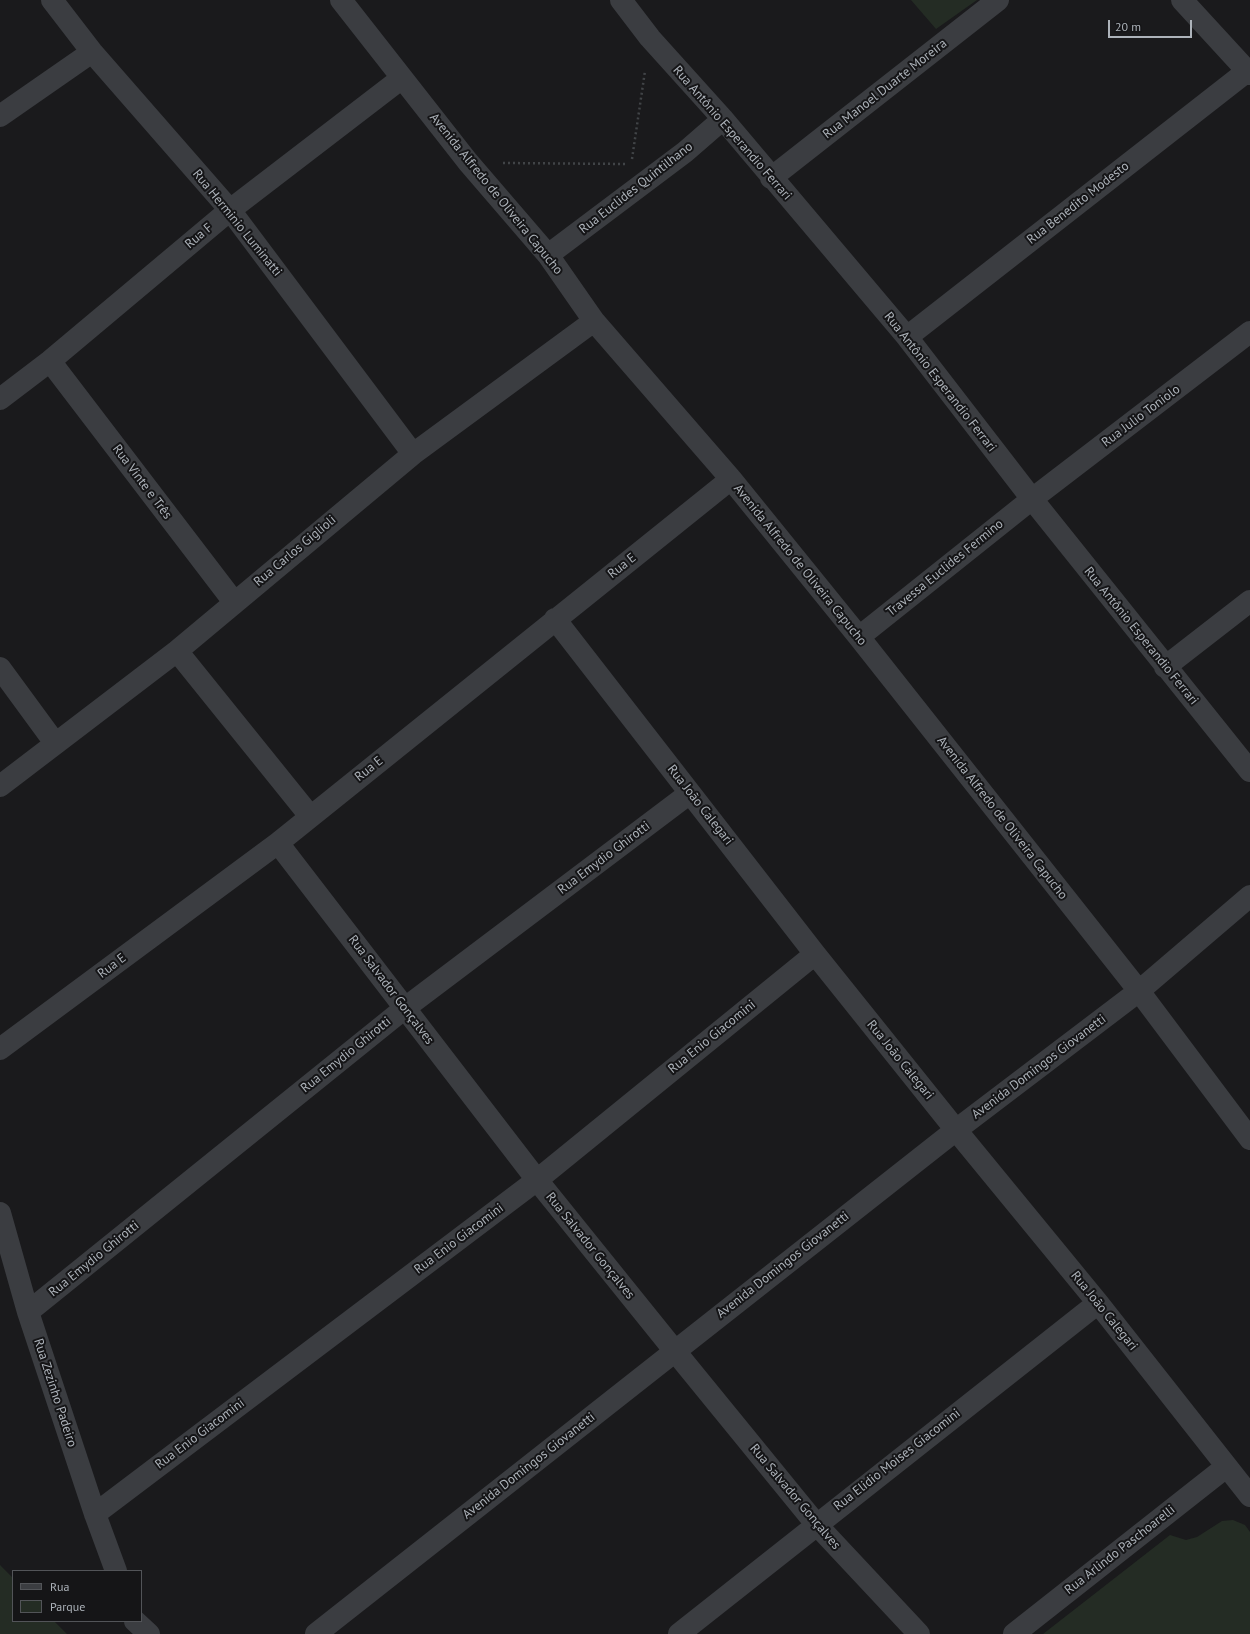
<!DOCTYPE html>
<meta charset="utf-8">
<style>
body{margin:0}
#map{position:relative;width:1250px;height:1634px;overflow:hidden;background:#1a1a1c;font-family:"PT Sans",sans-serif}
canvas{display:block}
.legend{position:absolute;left:12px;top:1570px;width:130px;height:52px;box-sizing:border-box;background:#151517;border:1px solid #525458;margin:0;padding:5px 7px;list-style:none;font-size:12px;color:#adb3ba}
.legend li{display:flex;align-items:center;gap:8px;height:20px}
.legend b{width:20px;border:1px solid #525458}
.scale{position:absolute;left:1108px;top:20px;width:84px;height:18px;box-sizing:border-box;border:2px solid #adb3ba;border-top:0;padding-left:5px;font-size:12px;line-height:14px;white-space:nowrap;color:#adb3ba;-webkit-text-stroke:3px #151517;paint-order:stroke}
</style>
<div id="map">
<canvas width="1250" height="1634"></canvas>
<ul class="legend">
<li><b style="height:5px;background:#3b3d41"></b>Rua</li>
<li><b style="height:11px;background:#242c24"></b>Parque</li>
</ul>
<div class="scale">20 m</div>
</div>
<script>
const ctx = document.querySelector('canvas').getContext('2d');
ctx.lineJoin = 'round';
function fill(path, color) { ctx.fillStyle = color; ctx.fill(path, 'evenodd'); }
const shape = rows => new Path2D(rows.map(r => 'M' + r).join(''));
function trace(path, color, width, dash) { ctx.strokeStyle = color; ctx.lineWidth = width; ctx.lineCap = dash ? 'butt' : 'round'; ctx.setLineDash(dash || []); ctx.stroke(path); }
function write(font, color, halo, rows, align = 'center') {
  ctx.font = font + ' "PT Sans",sans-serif'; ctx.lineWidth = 4; ctx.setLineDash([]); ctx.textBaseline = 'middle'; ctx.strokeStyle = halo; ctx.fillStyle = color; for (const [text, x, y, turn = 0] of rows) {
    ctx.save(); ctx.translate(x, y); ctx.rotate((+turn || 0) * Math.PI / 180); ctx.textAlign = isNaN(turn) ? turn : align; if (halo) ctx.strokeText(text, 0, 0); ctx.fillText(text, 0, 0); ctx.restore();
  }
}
fill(shape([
 [911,0,977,0,936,29],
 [1233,1520,1245,1525,1250,1532,1250,1634,1043,1634,1170,1535,1186,1540,1197,1537,1222,1521],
 [0,1565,13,1578,13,1621,54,1621,67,1634,0,1634]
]), '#242c24');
trace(shape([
 [632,159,645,71],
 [503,163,626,164]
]), '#414447', 2.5, [2, 3]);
trace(shape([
 [52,0,92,52,230,210,413,454],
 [341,0,468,162,548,255,594,321,731,479,859,637,1139,991,1250,1139],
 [621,0,650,38,723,119,907,337,1032,499,1250,771],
 [1182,0,1250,74],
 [0,116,92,52],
 [771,178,998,0],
 [548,255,685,152,723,119],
 [907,337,1250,69],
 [50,361,234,602],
 [0,399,50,361,230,210,402,78],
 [555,619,815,954,956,1130,1098,1303,1250,1496],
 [859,637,1032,499,1250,332],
 [177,651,310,816],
 [1165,667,1250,601],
 [0,668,55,743],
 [0,786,177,651,413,454,594,321],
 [278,843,537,1180,674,1350,816,1524,919,1634],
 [0,1049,278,843,731,479],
 [0,1213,28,1312,95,1514,116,1571],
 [28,1312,405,1008,690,793],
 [95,1514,537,1180,815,954],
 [135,1621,149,1634],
 [316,1634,956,1130,1139,991,1250,896],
 [679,1634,1098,1303],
 [1014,1634,1226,1467]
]), '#3b3d41', 22);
write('13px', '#adb3ba', '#151517', [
 ["Rua Manoel Duarte Moreira",885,89,-38],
 ["Rua Antônio Esperandio Ferrari",732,133,49],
 ["Rua Euclides Quintilhano",636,188,-38],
 ["Avenida Alfredo de Oliveira Capucho",496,194,51],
 ["Rua Benedito Modesto",1078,203,-38],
 ["Rua Herminio Luminatti",237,223,51],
 ["Rua F",199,236,-40],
 ["Rua Antônio Esperandio Ferrari",940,382,52],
 ["Rua Julio Toniolo",1141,416,-37],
 ["Rua Vinte e Três",142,482,53],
 ["Rua Carlos Giglioli",295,551,-40],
 ["Avenida Alfredo de Oliveira Capucho",800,565,51],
 ["Rua E",622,566,-38],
 ["Travessa Euclides Fermino",945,568,-39],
 ["Rua Antônio Esperandio Ferrari",1141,636,51],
 ["Rua E",369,769,-39],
 ["Rua João Calegari",700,805,52],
 ["Avenida Alfredo de Oliveira Capucho",1002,818,52],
 ["Rua Emydio Ghirotti",604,858,-37],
 ["Rua E",112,966,-37],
 ["Rua Salvador Gonçalves",391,990,53],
 ["Rua Enio Giacomini",712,1037,-39],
 ["Rua Emydio Ghirotti",346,1055,-39],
 ["Rua João Calegari",900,1060,51],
 ["Avenida Domingos Giovanetti",1039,1067,-37],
 ["Rua Enio Giacomini",459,1239,-37],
 ["Rua Salvador Gonçalves",590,1246,51],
 ["Rua Emydio Ghirotti",94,1259,-39],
 ["Avenida Domingos Giovanetti",783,1265,-38],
 ["Rua João Calegari",1104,1311,51],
 ["Rua Zezinho Padeiro",55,1393,72],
 ["Rua Enio Giacomini",200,1434,-37],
 ["Rua Elidio Moises Giacomini",897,1460,-38],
 ["Avenida Domingos Giovanetti",529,1466,-38],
 ["Rua Salvador Gonçalves",795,1497,50],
 ["Rua Arlindo Paschoarelli",1120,1550,-38]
]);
</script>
